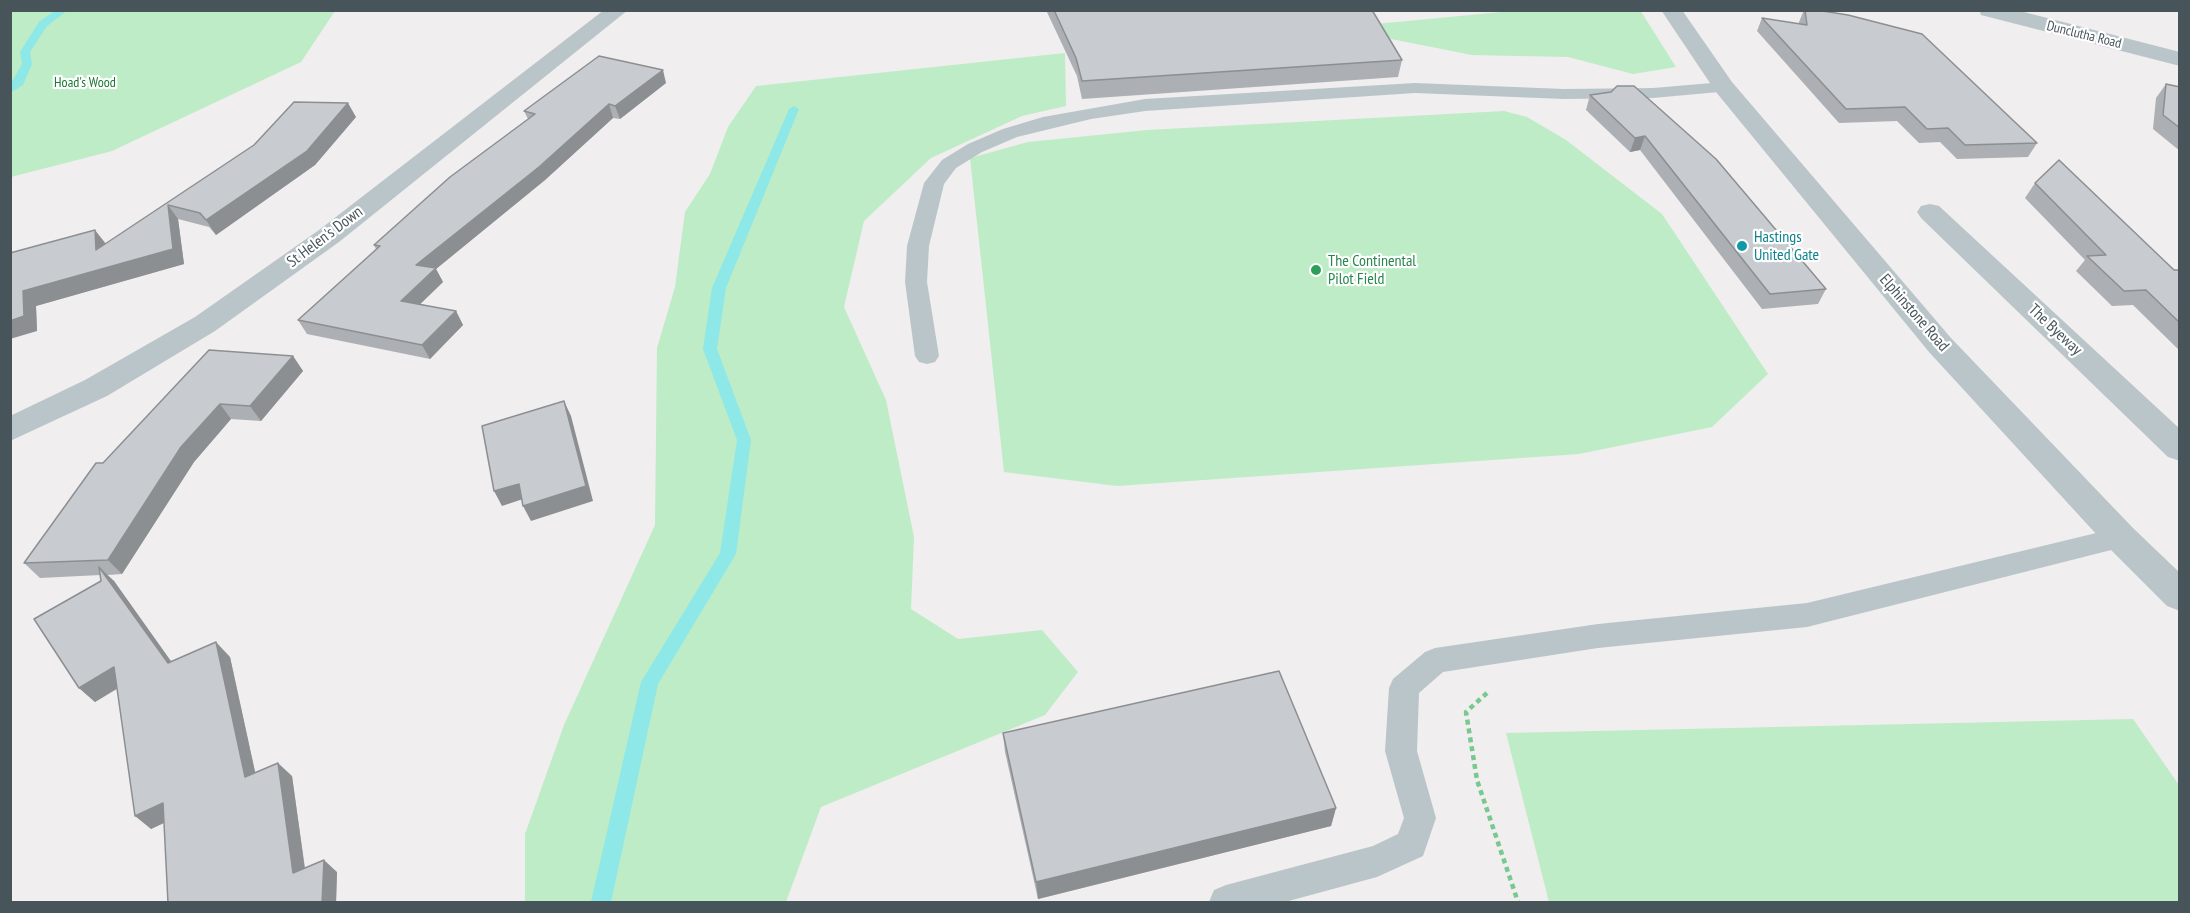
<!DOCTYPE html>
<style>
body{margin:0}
#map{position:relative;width:2190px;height:913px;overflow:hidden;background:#f0eeee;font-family:"PT Sans Narrow",sans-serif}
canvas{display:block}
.frame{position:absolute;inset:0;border:12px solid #47555a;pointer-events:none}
</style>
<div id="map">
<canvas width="2190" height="913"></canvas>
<div class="frame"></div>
</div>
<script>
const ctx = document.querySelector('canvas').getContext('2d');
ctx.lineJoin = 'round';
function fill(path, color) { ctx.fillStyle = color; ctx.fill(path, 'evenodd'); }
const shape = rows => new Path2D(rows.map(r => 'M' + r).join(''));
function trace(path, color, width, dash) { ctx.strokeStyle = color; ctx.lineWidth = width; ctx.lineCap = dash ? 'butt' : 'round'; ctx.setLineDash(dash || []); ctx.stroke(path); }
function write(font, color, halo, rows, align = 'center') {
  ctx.font = font + ' "PT Sans Narrow",sans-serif'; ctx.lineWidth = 4.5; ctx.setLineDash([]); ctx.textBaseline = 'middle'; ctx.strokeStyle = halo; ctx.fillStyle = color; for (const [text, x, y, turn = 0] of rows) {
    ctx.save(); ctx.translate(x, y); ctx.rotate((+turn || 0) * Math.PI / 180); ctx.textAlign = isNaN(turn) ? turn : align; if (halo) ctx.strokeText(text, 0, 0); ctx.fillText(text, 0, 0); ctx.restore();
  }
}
fill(shape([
 [11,10,335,10,335,11,301,62,112,151,11,177],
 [1640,10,1676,67,1633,74,1568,57,1472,55,1386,38,1167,44,1512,11],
 [1065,53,1066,106,1022,116,931,158,864,221,844,307,886,400,914,537,911,609,958,639,1042,630,1078,672,1045,715,821,807,786,902,525,902,525,834,564,725,655,525,657,348,675,287,685,212,710,174,728,127,756,86],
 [1504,111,1527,117,1566,140,1662,214,1768,374,1712,427,1579,454,1117,486,1004,472,970,158,1028,142,1147,130],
 [2133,719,2179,785,2179,902,1549,902,1506,733]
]), '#beecc6');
fill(shape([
 [56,10,68,10,47,26,30,52,32,64,23,85,10,93,10,85,22,64,20,52,39,22,56,10],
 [794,106,799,109,726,288,717,349,751,440,736,554,658,684,611,902,591,902,641,682,720,553,737,440,703,349,712,288,789,109,794,106]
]), '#8de8e7');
trace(shape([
 [1487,693,1466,712,1477,780,1518,902]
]), '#77c990', 4.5, [5, 4]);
fill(shape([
 [1724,82,1730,83,1733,87,1730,91,1653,98,1564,99,1415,93,1145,111,1091,119,1017,137,982,152,956,168,944,184,929,246,927,282,939,356,935,362,927,364,919,362,915,356,905,282,907,246,924,183,942,160,968,144,1003,129,1043,117,1145,99,1415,83,1564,89,1653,88,1724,82],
 [2121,527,2131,531,2135,538,2131,545,1807,627,1598,648,1443,672,1419,693,1417,751,1436,818,1423,856,1377,877,1285,902,1209,902,1214,890,1226,885,1373,846,1398,834,1404,818,1385,751,1389,688,1393,679,1425,652,1435,648,1598,624,1807,603,2121,527]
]), '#bac5ca');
fill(shape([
 [604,10,628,10,339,242,215,331,107,396,10,441,10,416,85,380,195,317,319,230,604,10],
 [1979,10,2016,10,2180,52,2180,66,1981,15,1979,10],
 [1930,204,1939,206,2180,429,2180,461,2168,457,1921,218,1917,212,1921,206,1930,204]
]), '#bac5ca');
fill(shape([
 [1661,10,1682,10,1732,82,1951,338,2133,528,2180,573,2180,611,2167,606,2109,548,1929,352,1716,92,1661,10]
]), '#bac5ca');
fill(shape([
 [1046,10,1372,10,1402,60,1398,77,1082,99,1077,76],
 [1804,10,1816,10,2037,143,2028,157,1957,159,1940,142,1919,143,1897,121,1839,123,1757,31,1762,18,1799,24,1799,22],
 [666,83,620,119,613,118,545,180,436,269,443,282,420,304,456,311,463,325,430,359,307,334,298,320,376,249,374,245,528,119,524,111],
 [2166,84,2180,87,2180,151,2153,129,2156,98],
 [1611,92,1826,289,1818,304,1762,309,1640,150,1630,152,1586,110,1590,95],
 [356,117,315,165,216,235,209,227,178,219,184,264,36,306,37,331,10,253,106,244,254,145],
 [2035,183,2174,270,2180,271,2180,351,2133,305,2112,306,2076,271,2085,260,2025,198],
 [293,356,303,371,261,421,231,419,194,462,122,574,107,575,114,581,171,661,230,657,255,772,292,776,305,868,337,872,336,903,164,823,151,829,117,689,95,702,79,688,101,581,100,575,40,578,24,563,103,463],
 [1003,733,1336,808,1331,826,1038,899,1005,752]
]), '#acafb3');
fill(shape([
 [663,70,666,83,620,119,615,106],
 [348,103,356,117,315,165,216,235,206,220],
 [609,104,613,118,545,180,436,269,443,282,409,315,401,301,416,265],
 [1645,136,1640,150,1630,152,1635,138],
 [168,205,178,219,184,264,36,306,37,331,10,339,10,321,23,291,173,249],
 [95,230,106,244,96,250],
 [456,311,463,325,430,359,422,345],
 [293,356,303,371,261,421,250,406],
 [564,401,571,416,593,501,531,521,523,506],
 [220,404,231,419,194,462,122,574,108,560,181,447],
 [519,484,526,498,502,506,494,491],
 [99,567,114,581,182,677,168,663],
 [216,642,230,657,259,790,245,777],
 [114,667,129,681,95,702,79,688],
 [278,763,292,776,307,885,293,873],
 [163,803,178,816,151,829,135,816],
 [1336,808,1331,826,1038,899,1036,882],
 [324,860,337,872,336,903,322,903]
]), '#8c8f92');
const building = shape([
 [1054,10,1372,10,1402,60,1082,81,1076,58,1054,10],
 [1805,10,1816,10,1848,15,1922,34,2037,143,1965,145,1948,128,1927,129,1905,107,1846,109,1762,18,1807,25,1805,10],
 [599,56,663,70,615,106,609,104,539,167,416,265,436,268,401,301,456,311,422,345,298,320,380,246,374,245,450,177,535,114,524,111,599,56],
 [2166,84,2180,87,2180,128,2163,115,2166,84],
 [1617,86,1634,86,1716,159,1826,289,1770,294,1645,136,1635,138,1590,95,1611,92,1617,86],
 [294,102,348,103,307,151,206,220,200,213,168,205,173,249,23,291,24,316,10,321,10,253,95,230,96,250,254,145,294,102],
 [2059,160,2174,270,2178,270,2180,271,2180,323,2146,290,2124,291,2087,256,2106,255,2035,183,2059,160],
 [209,350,293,356,250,406,220,404,181,447,108,560,24,563,96,463,103,463,209,350],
 [564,401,586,486,523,506,519,484,494,491,482,426,564,401],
 [99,567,168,663,216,642,245,777,278,763,293,873,324,860,322,903,168,903,163,803,135,816,114,667,79,688,34,619,101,581,99,567],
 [1279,671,1336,808,1036,882,1003,733,1279,671]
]);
fill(building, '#c8ccd0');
trace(building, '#8c8f92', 1.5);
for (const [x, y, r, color] of [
 [1742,246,6,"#0f9aa8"],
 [1316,270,6,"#2e9e5b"]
]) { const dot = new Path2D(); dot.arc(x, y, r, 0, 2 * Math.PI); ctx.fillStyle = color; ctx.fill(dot); trace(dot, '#fff', 2); }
write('14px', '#47555a', '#fff', [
 ["Dunclutha Road",2084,35,14]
]);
write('14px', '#1b7836', '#fff', [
 ["Hoad's Wood",85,83]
]);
write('16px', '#47555a', '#fff', [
 ["St Helen's Down",325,237,-37],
 ["Elphinstone Road",1914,313,49],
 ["The Byeway",2055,330,43]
]);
write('16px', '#0d838f', '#fff', [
 ["Hastings",1754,237],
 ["United Gate",1754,255]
], 'left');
write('16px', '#27864d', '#fff', [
 ["The Continental",1328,261],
 ["Pilot Field",1328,279]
], 'left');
</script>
